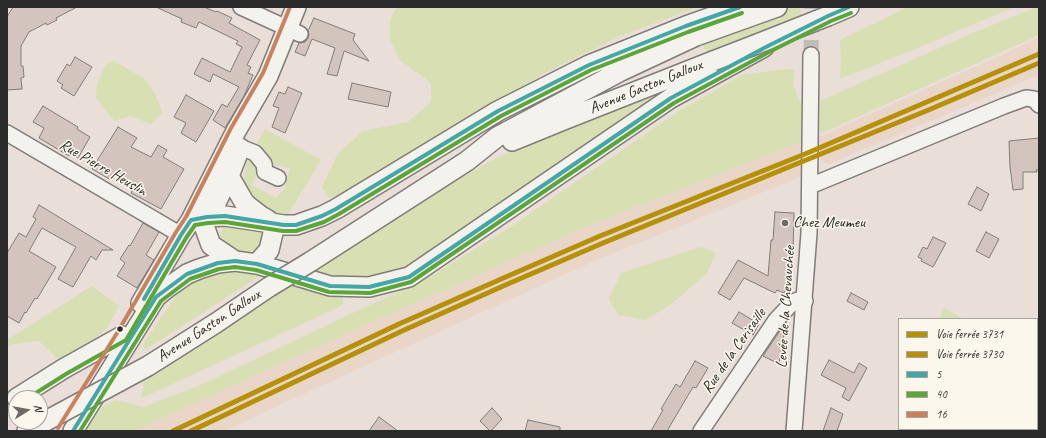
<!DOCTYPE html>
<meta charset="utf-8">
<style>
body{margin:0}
#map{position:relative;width:1046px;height:438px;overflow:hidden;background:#e9dfd8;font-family:Caveat,sans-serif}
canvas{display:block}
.frame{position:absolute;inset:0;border:8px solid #2b2b2b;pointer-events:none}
.legend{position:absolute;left:898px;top:318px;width:140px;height:112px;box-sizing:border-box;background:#fbf7ec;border:1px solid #a8a59f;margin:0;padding:5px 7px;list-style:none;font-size:12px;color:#2b2b2b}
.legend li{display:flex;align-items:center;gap:8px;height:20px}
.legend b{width:20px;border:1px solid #a8a59f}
.north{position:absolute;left:8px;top:390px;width:40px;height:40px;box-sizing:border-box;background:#fbf7ec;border:1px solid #a8a59f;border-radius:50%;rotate:79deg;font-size:11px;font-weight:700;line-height:16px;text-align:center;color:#2b2b2b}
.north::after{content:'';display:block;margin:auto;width:14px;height:18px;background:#6e6a68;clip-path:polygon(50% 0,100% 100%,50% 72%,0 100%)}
</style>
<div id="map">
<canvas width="1046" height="438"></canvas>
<div class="frame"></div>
<ul class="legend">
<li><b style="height:5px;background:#b59109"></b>Voie ferrée 3731</li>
<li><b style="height:5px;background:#b59109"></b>Voie ferrée 3730</li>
<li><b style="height:5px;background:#44a6a6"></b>5</li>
<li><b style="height:5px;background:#5ca538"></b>40</li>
<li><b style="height:5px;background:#c9825d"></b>16</li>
</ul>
<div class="north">N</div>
</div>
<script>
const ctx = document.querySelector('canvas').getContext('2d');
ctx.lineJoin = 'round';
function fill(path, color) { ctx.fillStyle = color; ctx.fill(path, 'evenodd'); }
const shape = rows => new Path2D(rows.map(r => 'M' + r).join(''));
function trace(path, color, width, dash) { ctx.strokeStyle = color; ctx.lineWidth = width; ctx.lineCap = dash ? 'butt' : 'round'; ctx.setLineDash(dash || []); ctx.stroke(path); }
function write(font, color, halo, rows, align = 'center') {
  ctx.font = font + ' Caveat,sans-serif'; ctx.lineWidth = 3; ctx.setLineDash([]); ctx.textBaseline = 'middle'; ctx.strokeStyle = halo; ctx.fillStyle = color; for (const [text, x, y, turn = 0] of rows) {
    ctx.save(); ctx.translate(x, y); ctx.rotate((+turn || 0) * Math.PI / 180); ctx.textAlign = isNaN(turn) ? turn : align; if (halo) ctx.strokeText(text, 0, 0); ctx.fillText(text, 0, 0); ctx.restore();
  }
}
fill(shape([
 [1039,38,1039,75,829,164,821,160,819,137],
 [803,141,803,176,592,262,299,396,225,431,135,431,308,351,583,228]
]), '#ead5c9');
fill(shape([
 [397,7,698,7,623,35,545,73,350,191,329,198,322,187,338,153,363,131,408,122,431,102,431,83,400,60,390,40,390,19],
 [789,7,799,7,803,20,711,57,698,39,722,30],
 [908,7,1014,7,920,47,840,79,841,59,840,40],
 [1037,7,1039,7,1039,35,820,134,820,101,973,33],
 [114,61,145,79,156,95,162,113,151,124,130,116,115,121,104,109,96,98,97,85,105,65],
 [785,69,795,70,793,84,802,107,803,141,583,228,308,351,135,431,86,431,102,407,115,400,144,407,205,383,433,275,512,226,679,111,742,75],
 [695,72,417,263,389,274,366,278,335,276,314,270,443,188,491,161,529,142],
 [265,129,321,160,287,216,275,215,254,206,246,190,244,180,246,164,249,158,259,169,252,185,276,198,285,188,290,168,268,164,255,147],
 [227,221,266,231,261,247,254,251,245,253,236,252,216,241],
 [701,247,716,253,706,274,670,305,645,320,618,315,609,299,621,273],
 [230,271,244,272,260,276,145,350,143,344,175,297,183,289,200,278,216,273],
 [292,284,308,291,343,297,343,305,140,399,144,388,142,379,191,351],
 [92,286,119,306,107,328,92,342,60,361,39,341,19,343,7,346,7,340],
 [944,308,964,319,939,319]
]), '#d7dfb3');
const building = shape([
 [13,7,77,7,56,18,57,20,47,25,46,23,29,32,21,46,21,66,23,66,24,77,21,78,22,89,7,90,7,17,13,7],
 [156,7,204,7,216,12,217,11,232,18,229,23,260,40,247,65,251,67,248,73,253,75,244,96,225,128,213,120,222,104,227,107,239,87,213,74,210,82,194,74,202,58,230,72,242,47,236,44,238,41,199,22,196,28,181,22,182,19,156,7],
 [314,18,355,34,353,40,369,61,344,51,337,76,327,74,335,48,312,39,305,56,295,52,299,43,305,42,308,38,309,34,308,31,314,18],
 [75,57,92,67,74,96,61,88,63,85,57,81,67,64,70,66,75,57],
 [352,83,391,92,388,107,348,99,352,83],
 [288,87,302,93,285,133,272,127,279,108,273,106,279,92,285,94,288,87],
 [186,95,214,111,196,142,181,133,186,123,174,117,186,95],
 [43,106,78,127,77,129,90,137,78,158,71,154,69,156,39,138,44,128,33,122,43,106],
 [118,127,137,138,131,147,151,157,158,145,167,150,163,157,184,169,161,209,131,193,135,185,115,174,111,180,92,169,118,127],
 [1039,138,1039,170,1036,170,1037,172,1023,172,1023,189,1013,190,1010,167,1009,141,1039,138],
 [977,187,989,194,981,211,968,204,977,187],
 [39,205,113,250,102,250,96,260,91,256,73,287,58,279,76,247,42,228,29,251,56,267,37,299,35,298,26,313,25,312,19,323,7,316,7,253,19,233,26,237,36,219,33,217,39,205],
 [775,212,794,213,793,253,790,281,784,293,777,290,775,293,744,278,730,300,718,293,738,260,768,276,771,240,773,240,775,212],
 [143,223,159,232,146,255,154,260,137,288,117,276,125,263,120,259,129,245,130,246,143,223],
 [986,232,999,239,989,258,976,251,986,232],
 [933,237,946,243,933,267,921,261,922,259,918,257,923,247,927,249,933,237],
 [851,293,868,302,864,310,847,301,851,293],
 [739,312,759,324,753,335,732,323,739,312],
 [786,323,779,364,763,356,781,329,786,323],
 [829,360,854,373,859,363,867,368,849,401,842,397,846,388,821,375,829,360],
 [695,361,708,368,696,388,693,387,667,431,651,431,663,410,661,409,676,384,680,387,695,361],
 [492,408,502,419,491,431,490,431,480,421,492,408],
 [831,408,843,414,837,431,823,431,831,408],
 [379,417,398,431,369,431,379,417],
 [528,420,560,427,560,431,525,431,528,420]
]);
fill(building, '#d3c4bd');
trace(building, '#807c79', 1);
trace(shape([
 [811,55,812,7]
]), '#c3bbb5', 15, [15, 8]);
const minor = shape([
 [241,7,300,34],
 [7,133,181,235],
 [240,147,255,153,264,164,265,172,278,178],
 [810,186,1004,106,1026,98,1034,99,1039,105],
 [1037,337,1039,337],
 [701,431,776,320,793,302,798,300,805,301],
 [794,431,809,233,811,55]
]);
const major = shape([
 [828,16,849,7],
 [512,141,566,119,713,61],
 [229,176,244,202,248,206,261,216,268,220],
 [204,212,203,223,211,245,235,261],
 [191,220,207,217,225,216,284,225,296,225,322,216,336,209,498,111,589,65,686,26,740,7],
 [202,224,217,201,229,176,240,148],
 [310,262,467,161,497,137,619,72,696,36,777,7],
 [257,264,269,250,273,233,274,224],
 [141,303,181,235,191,220,236,131,268,76,296,7],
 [148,366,216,323,269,287],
 [17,398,63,369,122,336],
 [27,431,44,422],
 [73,431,156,297,167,288,187,274,199,269,218,263,235,261,257,264,330,286,369,287,409,277,671,98,764,47]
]);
trace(minor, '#807c79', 18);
trace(major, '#807c79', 22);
trace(minor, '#f4f2ed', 15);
trace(major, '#f4f2ed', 19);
const majorBridge = shape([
 [713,61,757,44,828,16],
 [269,287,310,262],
 [44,422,148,366]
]);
trace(majorBridge, '#807c79', 22, []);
trace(majorBridge, '#f4f2ed', 19);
trace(shape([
 [144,299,181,235,191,220,207,217,225,216,284,225,296,225,322,216,336,209,498,111,589,65,686,26,740,7],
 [73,431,156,297,187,274,218,263,235,261,257,264,330,286,369,287,409,277,671,98,766,47,828,16,849,7]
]), '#44a6a6', 4);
trace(shape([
 [28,398,66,374,126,340,186,238,195,225,208,223,225,222,283,231,296,231,324,222,339,214,501,116,591,70,688,32,742,13],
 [80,431,161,301,190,279,219,269,235,267,256,270,329,292,370,293,411,282,674,103,769,52,831,21,851,13]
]), '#5ca538', 4);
trace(shape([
 [58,428,117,333,176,232,186,217,231,128,263,73,290,7]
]), '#c9825d', 4);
trace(shape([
 [191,431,402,331,510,283,603,243,926,111,1039,63]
]), '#b59109', 5);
trace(shape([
 [173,431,399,324,508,276,600,236,805,154,1039,54]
]), '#b59109', 5);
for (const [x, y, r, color] of [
 [785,223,4,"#6e6a68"],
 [120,329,3.5,"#2b2b2b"]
]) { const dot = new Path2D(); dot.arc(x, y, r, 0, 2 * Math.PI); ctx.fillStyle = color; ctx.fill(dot); trace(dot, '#fbf7ec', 1.5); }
write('16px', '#2b2b2b', '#fbf7ec', [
 ["Avenue Gaston Galloux",646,87,-22],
 ["Rue Pierre Heuslin",103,168,30],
 ["Levée de la Chevauchée",786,307,-86],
 ["Avenue Gaston Galloux",209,326,-33],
 ["Rue de la Cerisaille",734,351,-55]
]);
write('16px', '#2b2b2b', '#fbf7ec', [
 ["Chez Meumeu",793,223]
], 'left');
</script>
